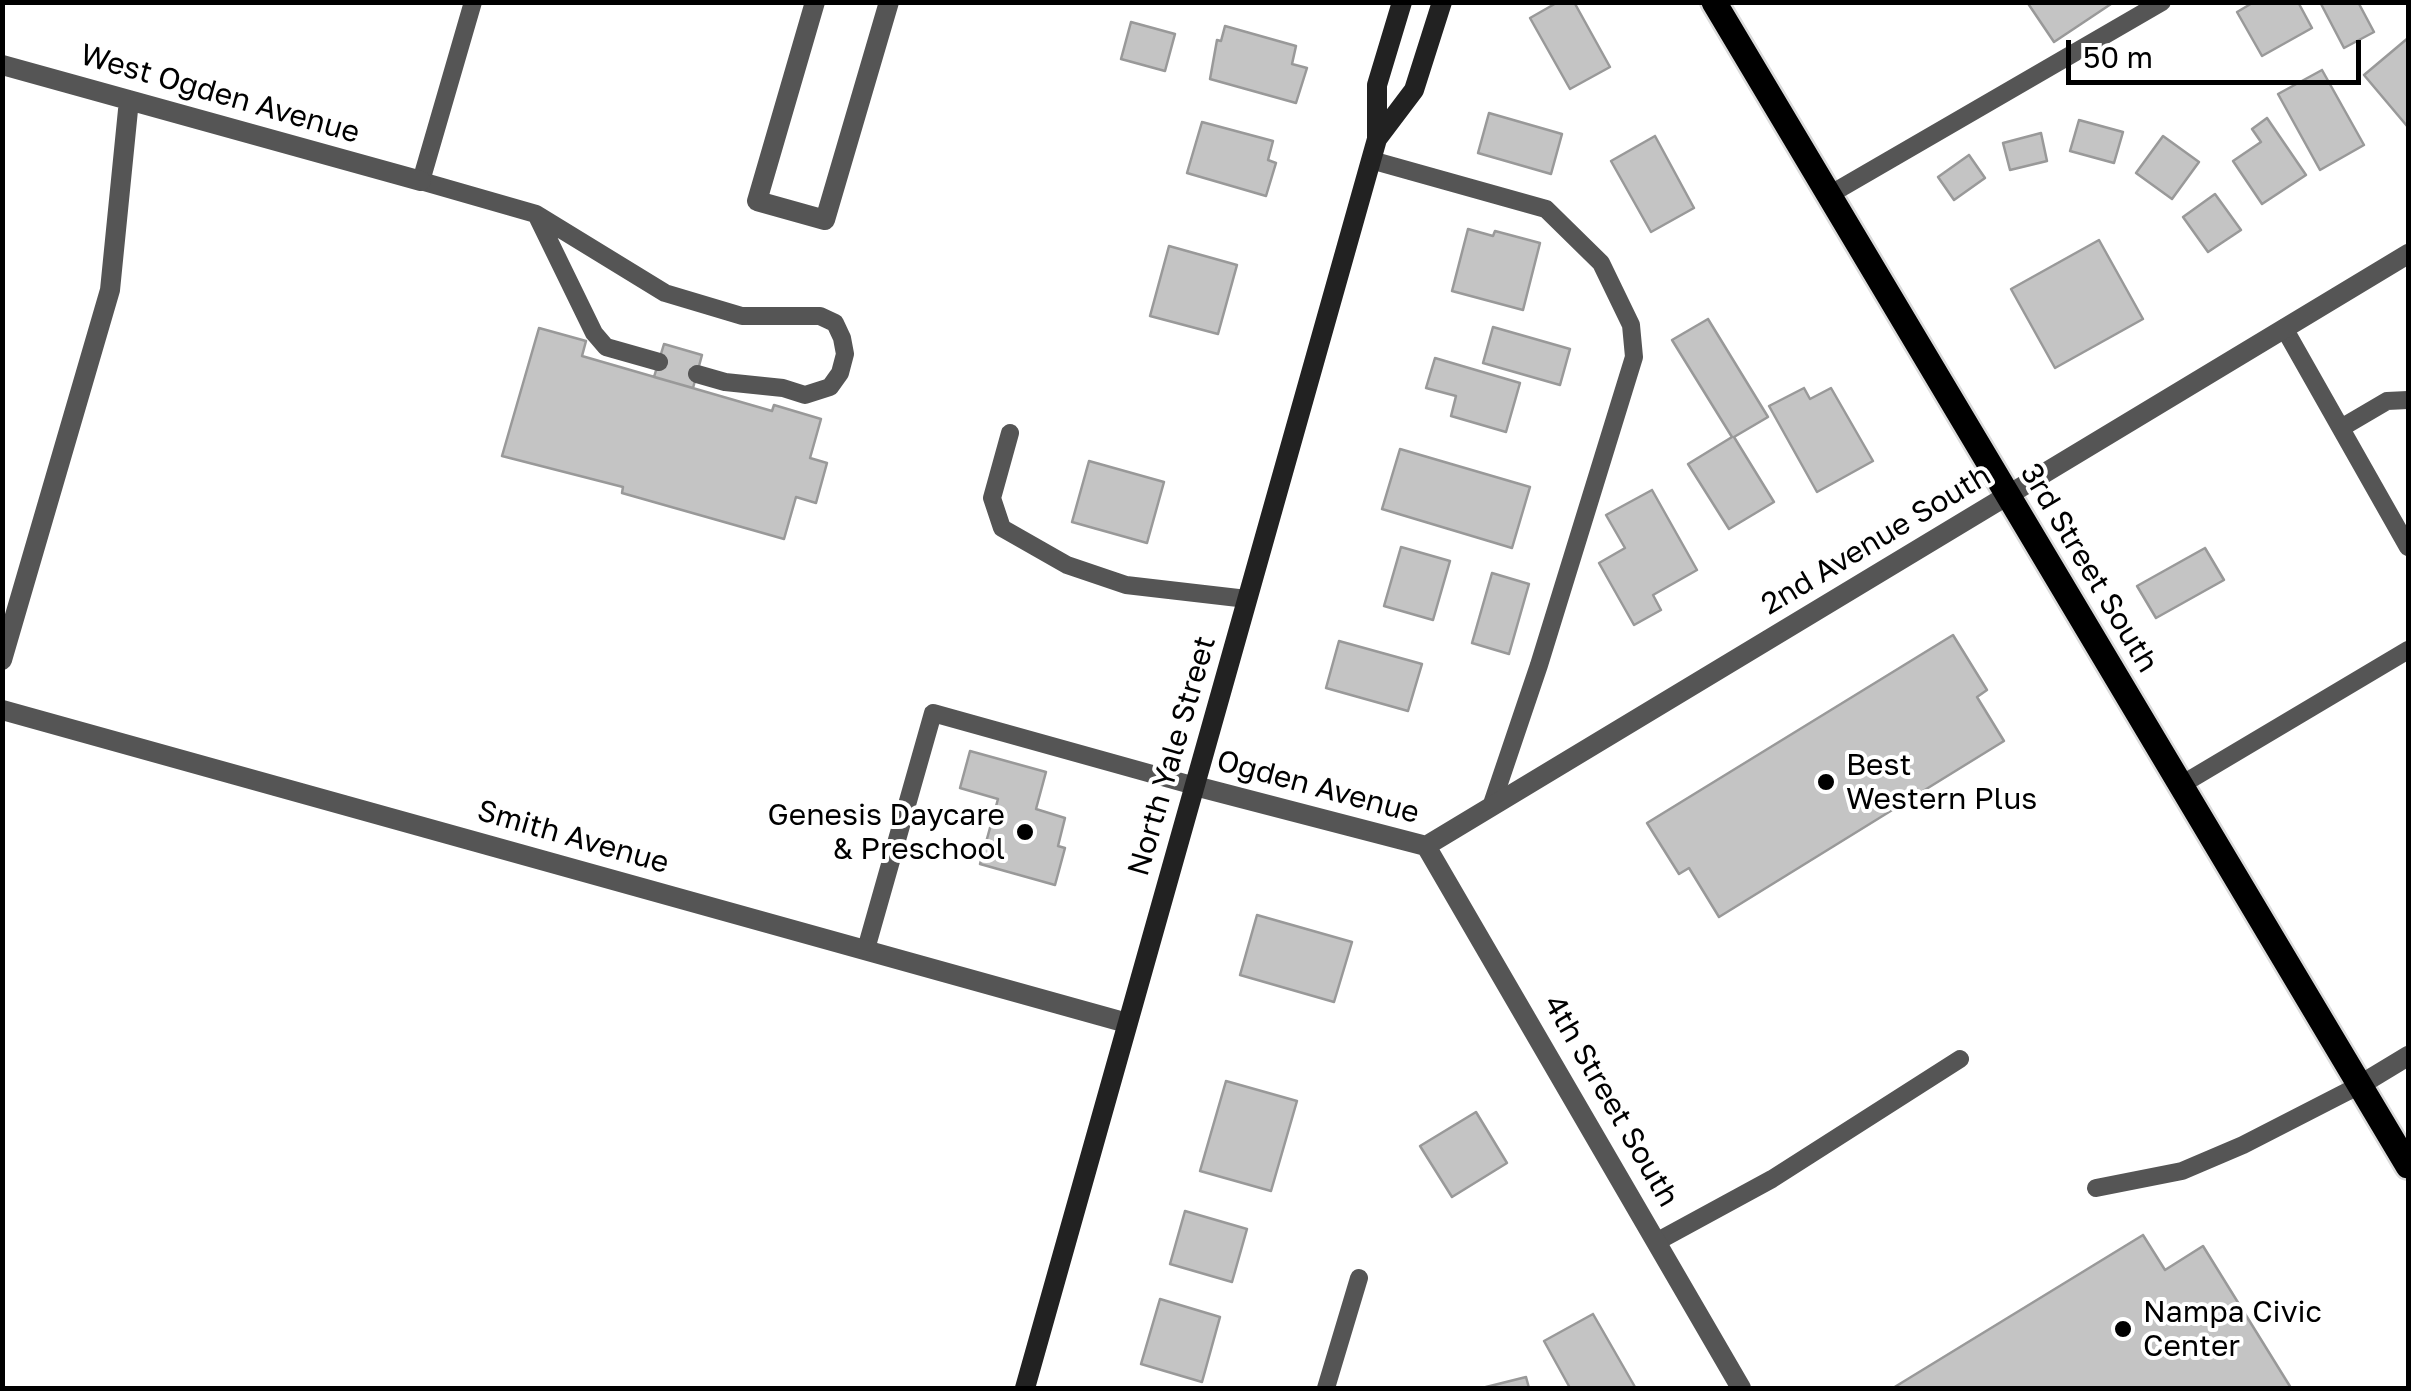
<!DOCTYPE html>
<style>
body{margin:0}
#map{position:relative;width:2411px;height:1391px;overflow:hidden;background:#fff;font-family:"Golos Text",sans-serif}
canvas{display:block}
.frame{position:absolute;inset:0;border:5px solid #000;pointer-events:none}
.scale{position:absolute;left:2066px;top:40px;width:295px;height:45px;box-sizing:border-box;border:5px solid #000;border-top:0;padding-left:12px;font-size:30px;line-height:35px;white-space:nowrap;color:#000;-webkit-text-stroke:8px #fff;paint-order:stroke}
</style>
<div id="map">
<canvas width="2411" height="1391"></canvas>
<div class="frame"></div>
<div class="scale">50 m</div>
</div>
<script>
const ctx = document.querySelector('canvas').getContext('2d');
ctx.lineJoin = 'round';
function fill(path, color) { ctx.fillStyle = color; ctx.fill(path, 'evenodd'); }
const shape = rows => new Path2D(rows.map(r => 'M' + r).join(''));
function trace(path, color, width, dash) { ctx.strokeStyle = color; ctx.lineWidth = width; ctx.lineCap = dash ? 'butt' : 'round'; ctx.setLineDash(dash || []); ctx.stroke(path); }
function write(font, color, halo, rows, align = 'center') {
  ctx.font = font + ' "Golos Text",sans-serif'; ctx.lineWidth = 8; ctx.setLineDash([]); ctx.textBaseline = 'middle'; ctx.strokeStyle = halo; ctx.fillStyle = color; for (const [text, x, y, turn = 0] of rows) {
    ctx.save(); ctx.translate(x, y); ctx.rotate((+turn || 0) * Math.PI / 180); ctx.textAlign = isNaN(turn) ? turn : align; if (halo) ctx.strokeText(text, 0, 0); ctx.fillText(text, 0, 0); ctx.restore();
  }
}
const building = shape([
 [1558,2,1574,2,1610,67,1570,89,1530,18,1558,2],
 [2027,2,2109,2,2111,4,2054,42,2027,2],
 [2254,2,2298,2,2312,28,2262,56,2237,12,2254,2],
 [2320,2,2358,2,2374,32,2344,48,2320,2],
 [1131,22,1175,34,1165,71,1121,59,1131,22],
 [1225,26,1296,46,1292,64,1307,68,1296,103,1210,79,1217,40,1221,41,1225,26],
 [2408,38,2408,125,2407,126,2364,75,2408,38],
 [2322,70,2364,145,2320,170,2278,94,2322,70],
 [1489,113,1562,134,1551,174,1478,153,1489,113],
 [2267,118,2306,175,2262,204,2233,161,2261,142,2252,129,2267,118],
 [2079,120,2123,132,2114,163,2070,151,2079,120],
 [1202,122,1273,141,1268,160,1276,163,1266,196,1187,173,1202,122],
 [2041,133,2047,161,2010,170,2003,143,2041,133],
 [1655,136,1694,208,1651,232,1611,161,1655,136],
 [2163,136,2199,162,2172,199,2136,173,2163,136],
 [1969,155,1985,178,1954,200,1938,177,1969,155],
 [2215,194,2241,230,2208,252,2183,217,2215,194],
 [1468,229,1493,236,1495,231,1540,243,1523,310,1452,291,1468,229],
 [2099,240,2143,319,2055,368,2011,289,2099,240],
 [1169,246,1237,265,1218,334,1150,316,1169,246],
 [1708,319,1768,417,1734,437,1774,502,1729,529,1688,464,1732,437,1672,340,1708,319],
 [1493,327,1570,349,1560,385,1483,363,1493,327],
 [539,328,586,341,582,356,772,411,774,405,821,419,810,458,827,463,816,503,796,497,784,539,622,493,623,487,502,456,539,328],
 [664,344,702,355,693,388,654,377,664,344],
 [1435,358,1520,383,1506,432,1451,416,1456,396,1426,388,1435,358],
 [1804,388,1810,399,1831,388,1873,461,1817,492,1769,406,1804,388],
 [1400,449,1530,487,1512,548,1382,509,1400,449],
 [1089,461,1164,482,1147,543,1072,522,1089,461],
 [1652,490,1697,570,1653,595,1661,610,1634,625,1599,563,1625,548,1606,515,1652,490],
 [1401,547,1450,561,1433,620,1384,606,1401,547],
 [2205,548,2224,580,2156,618,2137,586,2205,548],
 [1492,573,1529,584,1509,654,1472,643,1492,573],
 [1953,635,1987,690,1977,697,2004,741,1719,917,1689,868,1679,874,1647,823,1953,635],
 [1339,641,1422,664,1408,711,1326,688,1339,641],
 [970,751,1046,772,1036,809,1065,818,1058,846,1065,848,1055,885,980,864,998,799,960,788,970,751],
 [1257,915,1352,942,1334,1002,1240,975,1257,915],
 [1226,1081,1297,1101,1271,1191,1200,1171,1226,1081],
 [1476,1112,1507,1163,1452,1197,1420,1146,1476,1112],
 [1185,1211,1247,1229,1232,1282,1170,1264,1185,1211],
 [2143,1235,2165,1270,2203,1246,2291,1388,1893,1388,2143,1235],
 [1160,1299,1220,1317,1202,1382,1141,1364,1160,1299],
 [1593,1314,1635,1387,1631,1388,1570,1388,1544,1341,1593,1314],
 [1526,1377,1529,1388,1482,1388,1526,1377]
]);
fill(building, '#c4c4c4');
trace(building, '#999', 2.5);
const primary = shape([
 [1714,2,2408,1166]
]);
trace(primary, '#dbdbdb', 30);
trace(shape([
 [473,2,421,181,536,214,665,293,742,316,820,316,835,323,842,338,845,354,840,373,830,387,805,395,783,388,725,382,697,374],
 [1371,160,1546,209,1601,263,1631,325,1634,357,1539,665,1491,807],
 [1829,195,2162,2],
 [536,214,594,333,606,347,659,362],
 [2284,328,2408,547],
 [2341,428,2387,401,2408,400],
 [1010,433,992,498,1002,528,1067,565,1126,585,1247,599],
 [2181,785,2408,650],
 [866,949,933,713,1195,786],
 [2096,1188,2182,1171,2243,1145,2360,1085],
 [1658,1241,1772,1179,1960,1059],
 [1326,1388,1359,1278]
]), '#555', 18);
trace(shape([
 [815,2,757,201,825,220,889,2],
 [2,65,421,181],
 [2,660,110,290,129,100],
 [2,710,1127,1023],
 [1195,786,1426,846],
 [1426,846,2408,254],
 [1426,846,1741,1388],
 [2360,1085,2408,1056]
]), '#555', 20);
trace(shape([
 [1377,139,1414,90,1442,2],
 [1025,1388,1377,139,1377,85,1402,2]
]), '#222', 20);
trace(primary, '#000', 25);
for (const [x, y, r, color] of [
 [1826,782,10,"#000"],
 [1025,832,10,"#000"],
 [2123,1329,10,"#000"]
]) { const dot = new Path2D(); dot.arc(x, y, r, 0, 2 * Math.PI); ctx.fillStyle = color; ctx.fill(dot); trace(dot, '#fff', 4); }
write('30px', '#000', '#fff', [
 ["West Ogden Avenue",220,94,16],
 ["2nd Avenue South",1876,540,-31],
 ["3rd Street South",2089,568,59],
 ["North Yale Street",1172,756,-74],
 ["Ogden Avenue",1318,787,15],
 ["Smith Avenue",573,837,16],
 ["4th Street South",1611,1101,60]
]);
write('30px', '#000', '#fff', [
 ["Best",1846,765],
 ["Western Plus",1846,799],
 ["Genesis Daycare",1005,815,"right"],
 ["& Preschool",1005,849,"right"],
 ["Nampa Civic",2143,1312],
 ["Center",2143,1346]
], 'left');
</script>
